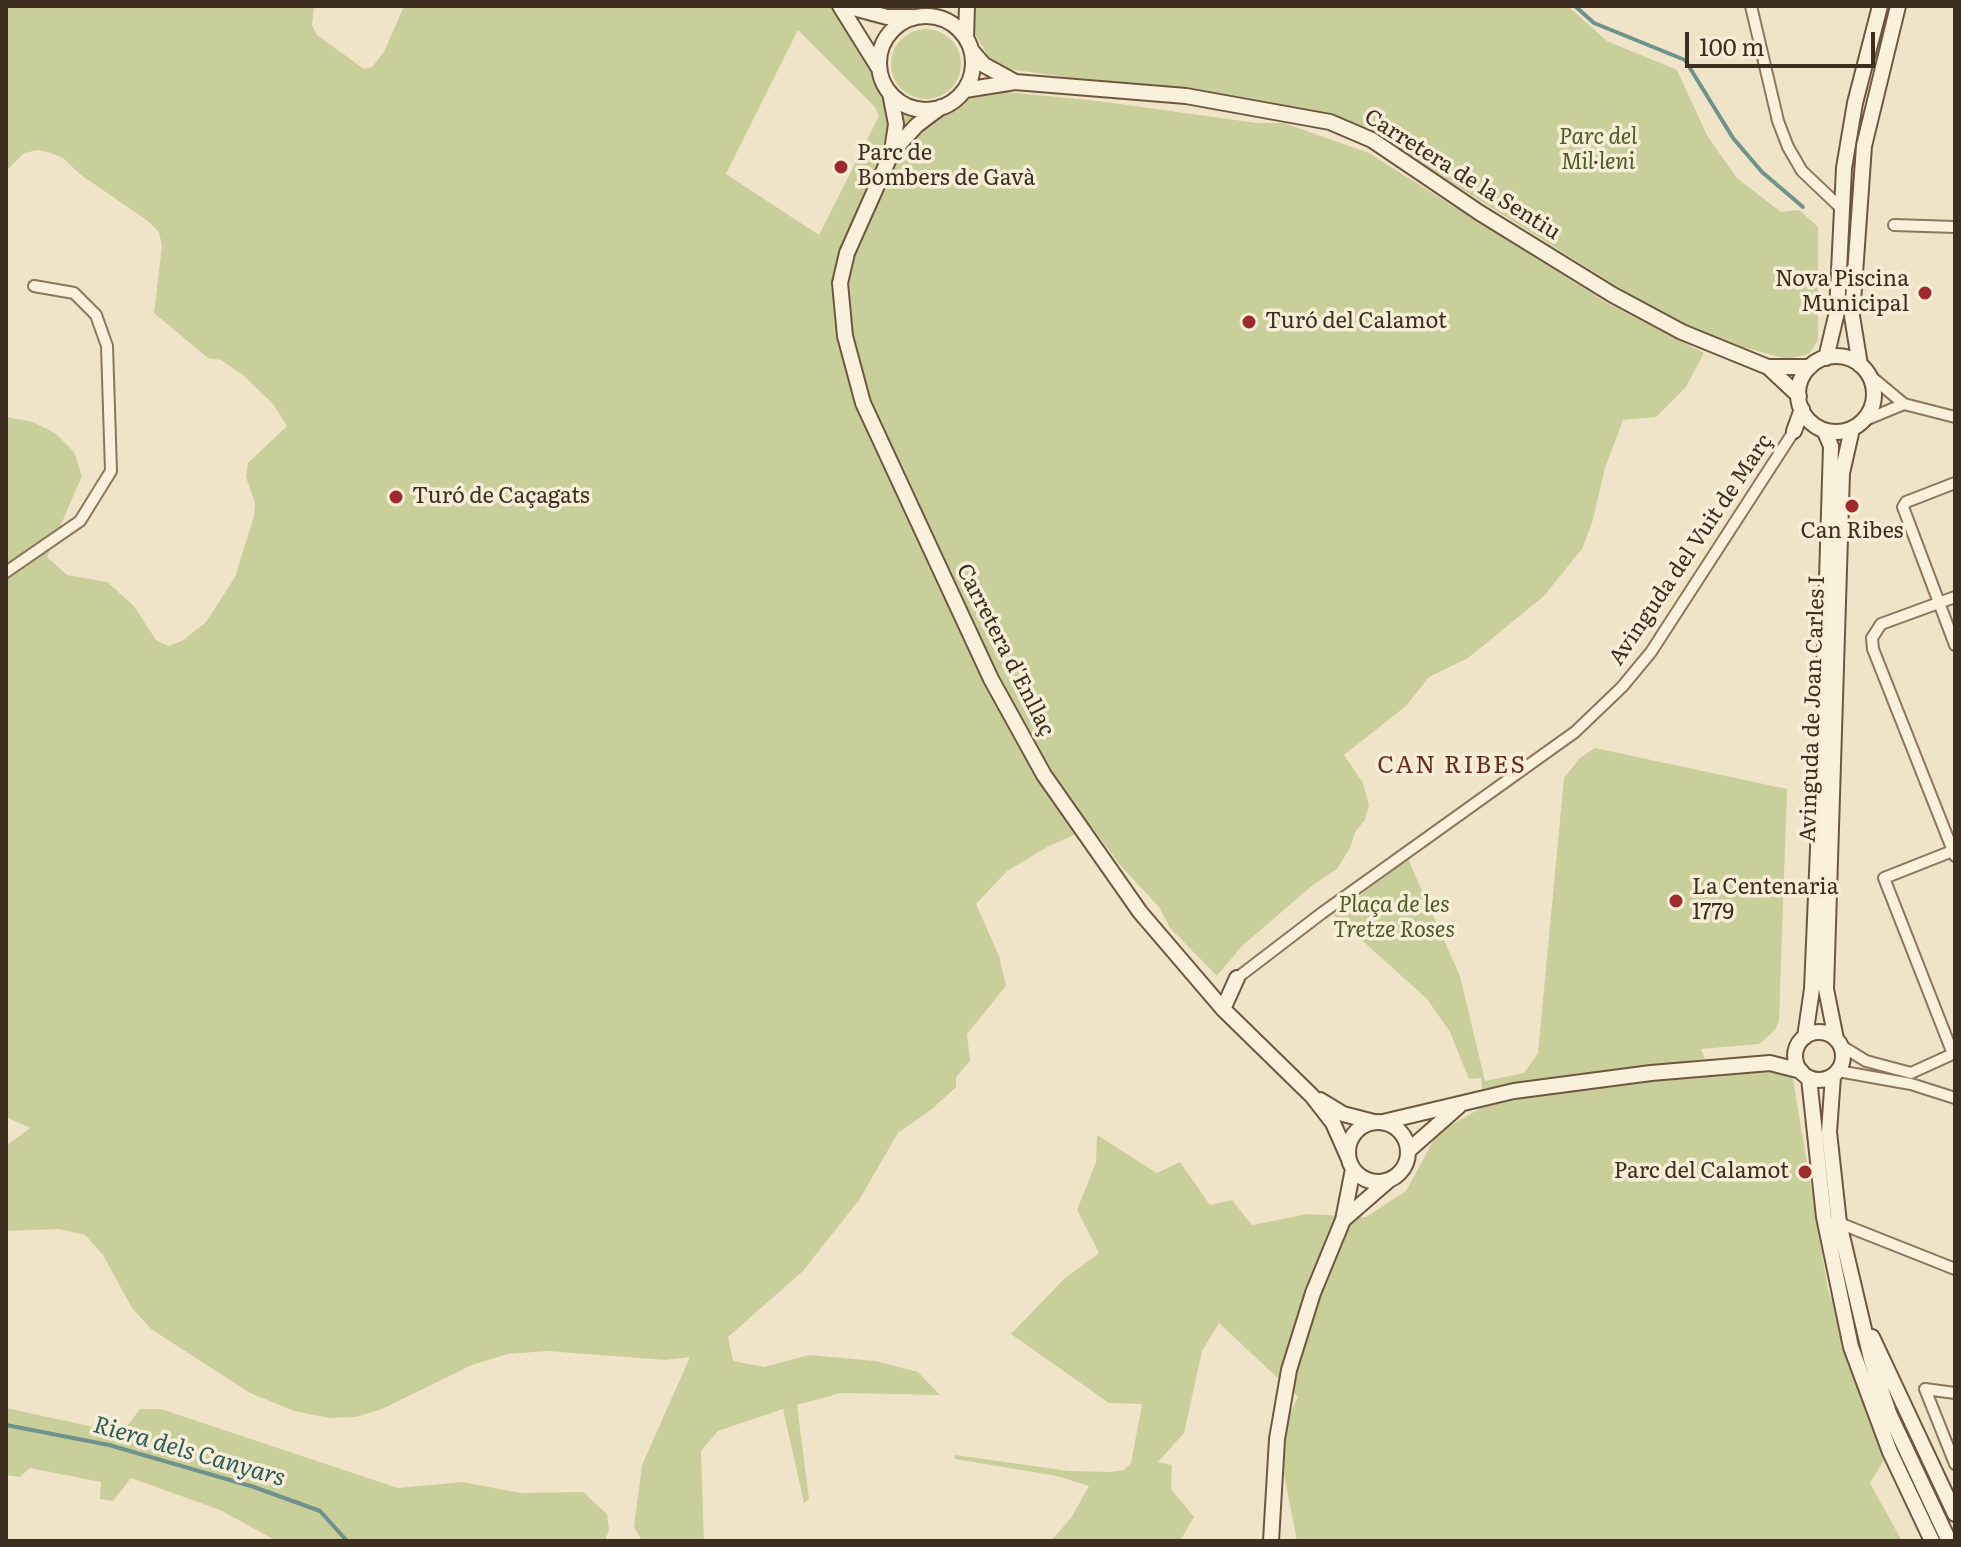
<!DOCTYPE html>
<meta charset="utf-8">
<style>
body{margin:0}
#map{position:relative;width:1961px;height:1547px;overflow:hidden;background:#f0e4c8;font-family:Literata,serif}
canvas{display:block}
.frame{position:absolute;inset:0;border:8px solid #3d2e20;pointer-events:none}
.scale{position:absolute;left:1685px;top:32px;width:190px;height:36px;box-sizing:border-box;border:4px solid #3d2e20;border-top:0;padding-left:10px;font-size:24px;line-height:28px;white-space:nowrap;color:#3d2e20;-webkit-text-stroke:6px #f7eed8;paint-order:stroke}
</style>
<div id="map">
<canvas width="1961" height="1547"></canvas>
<div class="frame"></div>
<div class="scale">100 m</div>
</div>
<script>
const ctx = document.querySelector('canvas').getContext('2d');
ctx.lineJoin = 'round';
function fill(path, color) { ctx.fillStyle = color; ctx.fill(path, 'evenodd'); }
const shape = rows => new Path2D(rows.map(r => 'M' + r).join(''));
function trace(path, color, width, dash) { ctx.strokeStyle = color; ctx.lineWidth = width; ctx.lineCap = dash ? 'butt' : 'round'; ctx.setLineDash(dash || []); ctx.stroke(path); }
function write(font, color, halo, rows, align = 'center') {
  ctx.font = font + ' Literata,serif'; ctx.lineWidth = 7; ctx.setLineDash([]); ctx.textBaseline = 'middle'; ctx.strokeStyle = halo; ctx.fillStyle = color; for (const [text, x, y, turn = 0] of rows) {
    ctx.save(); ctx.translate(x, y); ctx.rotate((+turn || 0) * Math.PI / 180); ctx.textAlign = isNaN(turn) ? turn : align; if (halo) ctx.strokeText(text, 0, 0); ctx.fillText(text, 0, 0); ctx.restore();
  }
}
fill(shape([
 [6,6,314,6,312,25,317,35,364,69,372,67,384,52,404,6,836,6,862,55,924,124,967,98,996,91,1098,101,1257,123,1284,123,1369,153,1607,303,1704,353,1686,387,1656,417,1623,420,1605,468,1592,523,1582,549,1543,597,1468,658,1429,677,1406,706,1344,755,1363,783,1369,805,1365,820,1355,832,1350,848,1337,869,1313,885,1242,946,1217,976,1170,928,1159,907,1120,865,1092,827,1049,846,1007,871,976,904,999,956,1006,986,967,1034,970,1061,956,1077,956,1087,932,1109,898,1133,859,1200,803,1271,728,1337,733,1361,764,1367,809,1355,875,1361,918,1372,940,1395,841,1393,797,1405,809,1499,804,1503,783,1409,718,1431,701,1451,704,1541,642,1541,634,1527,642,1465,690,1357,666,1360,547,1351,508,1354,472,1365,382,1409,356,1417,330,1418,294,1411,250,1393,151,1329,132,1308,103,1255,85,1235,59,1229,6,1231,6,1146,30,1128,6,1117,6,417,33,422,55,433,74,452,82,476,47,557,67,575,107,582,134,606,156,640,168,646,182,641,206,622,235,577,254,516,255,503,246,477,248,463,287,426,273,404,243,375,221,360,208,358,154,313,162,246,159,232,148,221,81,175,63,158,51,153,38,150,24,153,6,171],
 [798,30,875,107,879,116,819,235,726,174],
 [971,6,1568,6,1607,41,1677,70,1708,137,1737,178,1781,212,1799,210,1818,227,1818,340,1809,354,1787,359,1743,347,1666,317,1364,128,1318,112,1008,69,990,59,973,31],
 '891 64a35 35 0 1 1 70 0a35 35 0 1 1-70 0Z',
 [1595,748,1787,789,1779,1021,1775,1030,1759,1044,1701,1049,1705,1059,1482,1089,1481,1078,1469,1079,1450,1032,1427,999,1334,915,1408,859,1460,976,1485,1081,1524,1073,1538,1053,1564,778,1580,758],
 [1763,1070,1782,1072,1793,1079,1828,1290,1887,1455,1870,1483,1902,1541,1297,1541,1277,1439,1298,1397,1219,1323,1202,1351,1184,1433,1158,1462,1172,1465,1171,1489,1194,1517,1180,1541,1051,1541,1071,1518,1089,1486,1057,1476,955,1459,955,1455,1069,1471,1111,1472,1124,1470,1131,1463,1142,1404,1109,1403,1011,1334,1064,1279,1099,1253,1077,1210,1096,1162,1097,1135,1157,1173,1180,1162,1210,1205,1232,1200,1252,1225,1307,1214,1366,1217,1406,1191,1438,1132,1483,1107,1579,1087],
 [6,1408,117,1432,124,1430,140,1409,161,1409,398,1488,462,1482,521,1493,583,1492,607,1514,609,1530,605,1541,277,1541,220,1510,131,1478,113,1501,100,1499,101,1482,30,1468,20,1477,6,1475]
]), '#c9cf9b');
trace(shape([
 [1575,6,1594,23,1685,60,1733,138,1762,172,1803,207],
 [6,1425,109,1445,254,1487,320,1511,347,1541]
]), '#6f938a', 4);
const street = shape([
 [1751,6,1778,121,1788,147,1802,171,1841,208],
 [1894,225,1955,227],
 [1868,374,1904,404,1955,417],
 [1863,421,1904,404],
 [1955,483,1906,502,1903,507,1955,645],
 [6,572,80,521,111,471,107,346,96,315,74,293,34,286],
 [1955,597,1881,624,1872,638,1873,649,1955,856],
 [1237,978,1322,913,1575,732,1622,687,1651,652,1794,431],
 [1840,1045,1866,1061,1911,1073,1955,1053],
 [1953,1054,1884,878,1955,850],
 [1838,1071,1911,1084,1955,1098],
 [1839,1223,1955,1269],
 [1955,1393,1925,1389,1955,1464]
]);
const secondary = shape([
 [840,6,878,67],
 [846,6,887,17,912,17],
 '879 63a47 47 0 1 1 94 0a47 47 0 1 1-94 0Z',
 [966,38,967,6],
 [972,51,984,65,1015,82],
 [965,90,1015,82,1186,96,1330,122,1372,140,1480,213,1613,295,1682,332,1768,367,1799,396],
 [890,93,896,124,892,151],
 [941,107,917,125,892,152,847,253,840,283,845,336,863,403,991,679,1044,775,1140,912,1223,1009,1312,1096,1333,1123,1348,1157],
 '1798 394a38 38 0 1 1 76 0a38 38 0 1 1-76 0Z',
 [1826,358,1837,312,1844,168,1855,103,1880,6],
 [1860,365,1852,316,1864,146,1898,6],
 [1768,367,1810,367],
 [1794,431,1802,409],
 [1223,1009,1237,978],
 '1795 1056a24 24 0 1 1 48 0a24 24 0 1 1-48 0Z',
 [1805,1037,1812,989,1821,779,1831,446,1824,430],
 [1836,1039,1826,989,1842,473,1852,429],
 [1833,1076,1829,1132,1839,1223,1871,1359,1891,1419],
 [1809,1078,1824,1217,1851,1347,1890,1452,1932,1541],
 [1320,1100,1343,1114,1374,1122],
 '1348 1152a30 30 0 1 1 60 0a30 30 0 1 1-60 0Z',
 [1383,1122,1514,1091,1651,1073,1770,1063,1801,1071],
 [1409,1150,1459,1106],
 [1343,1220,1388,1181],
 [1872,1337,1955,1514],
 [1888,1411,1949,1541],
 [1271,1541,1277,1439,1289,1370,1313,1293,1343,1220,1353,1169]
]);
trace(street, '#8d765c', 14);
trace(secondary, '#6f573f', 18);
trace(street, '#faf1dc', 10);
trace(secondary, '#faf1dc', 14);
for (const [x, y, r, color] of [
 [841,167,8,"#9e2a2b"],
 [1925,293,8,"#9e2a2b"],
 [1249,322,8,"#9e2a2b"],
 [396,497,8,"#9e2a2b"],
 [1852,506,8,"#9e2a2b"],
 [1676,901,8,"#9e2a2b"],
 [1805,1172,8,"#9e2a2b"]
]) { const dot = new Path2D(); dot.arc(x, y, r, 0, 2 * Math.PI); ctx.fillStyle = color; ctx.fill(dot); trace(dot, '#f7eed8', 3); }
write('italic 22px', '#4d5a26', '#f7eed8', [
 ["Parc del",1598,138],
 ["Mil·leni",1598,163],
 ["Plaça de les",1394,906],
 ["Tretze Roses",1394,931]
]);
write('22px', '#3d2e20', '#f7eed8', [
 ["Parc de",857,154],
 ["Bombers de Gavà",857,179],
 ["Nova Piscina",1909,280,"right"],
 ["Municipal",1909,305,"right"],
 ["Turó del Calamot",1265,322],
 ["Turó de Caçagats",412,497],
 ["Can Ribes",1852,532,"center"],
 ["La Centenaria",1692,888],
 ["1779",1692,913],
 ["Parc del Calamot",1789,1172,"right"]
], 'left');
write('22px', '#3d2e20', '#f7eed8', [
 ["Carretera de la Sentiu",1462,175,32],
 ["Avinguda del Vuit de Març",1691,550,-56],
 ["Carretera d'Enllaç",1005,650,63],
 ["Avinguda de Joan Carles I",1813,709,-88]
]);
ctx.letterSpacing = '2px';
write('24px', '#6b2e1e', '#f7eed8', [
 ["CAN RIBES",1452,766]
]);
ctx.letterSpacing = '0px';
write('italic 24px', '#2f5d5a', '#f7eed8', [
 ["Riera dels Canyars",189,1452,16]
]);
</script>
